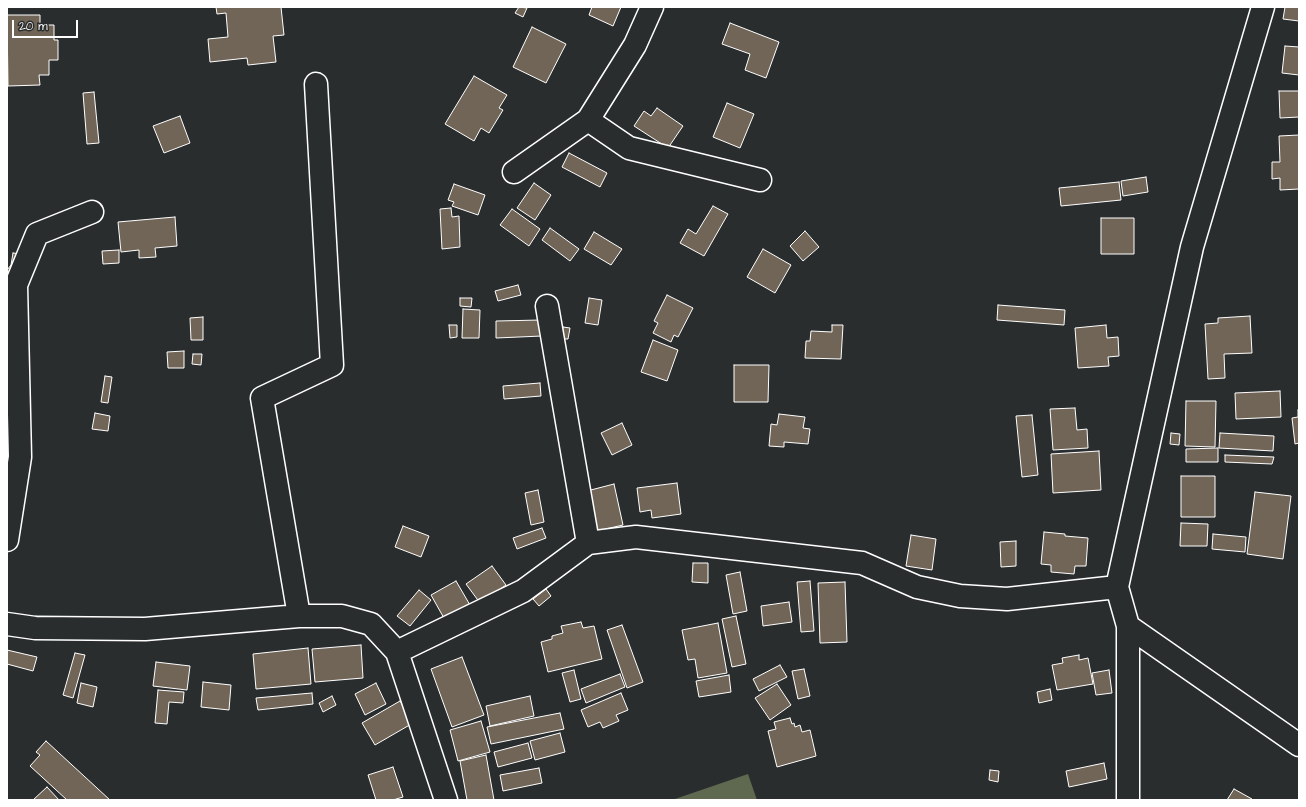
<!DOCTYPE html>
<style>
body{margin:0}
#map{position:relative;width:1306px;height:807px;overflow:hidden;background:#2a2d2e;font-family:"Architects Daughter",sans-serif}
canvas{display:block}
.frame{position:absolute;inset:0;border:8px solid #fff;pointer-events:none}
.scale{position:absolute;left:12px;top:20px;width:66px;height:18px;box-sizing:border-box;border:2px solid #fff;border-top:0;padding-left:5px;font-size:12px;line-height:14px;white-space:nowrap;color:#fff;-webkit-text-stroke:3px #2a2d2e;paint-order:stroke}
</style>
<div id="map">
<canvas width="1306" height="807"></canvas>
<div class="frame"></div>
<div class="scale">20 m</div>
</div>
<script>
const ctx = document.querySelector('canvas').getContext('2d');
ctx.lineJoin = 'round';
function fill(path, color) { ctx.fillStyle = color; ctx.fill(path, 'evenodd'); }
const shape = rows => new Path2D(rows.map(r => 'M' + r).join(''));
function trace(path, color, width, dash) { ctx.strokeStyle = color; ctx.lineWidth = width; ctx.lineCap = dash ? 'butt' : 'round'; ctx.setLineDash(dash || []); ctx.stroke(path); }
fill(shape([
 [748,774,757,800,672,800]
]), '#5e6950');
const building = shape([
 [216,7,281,7,284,35,273,36,276,62,248,65,247,58,210,62,208,39,228,37,226,13,217,14,216,7],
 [519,7,527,8,523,17,515,13,519,7],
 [592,7,621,7,613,26,589,15,592,7],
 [1285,7,1299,7,1299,21,1283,19,1285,7],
 [7,15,40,15,40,25,54,25,54,40,58,40,58,60,49,60,49,75,39,75,40,85,8,86,7,15],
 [730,23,779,42,766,78,745,70,750,54,722,44,730,23],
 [532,27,566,44,546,83,513,67,532,27],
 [1285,46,1299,47,1299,75,1282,73,1285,46],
 [474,76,507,95,499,108,503,110,489,133,481,128,474,141,445,124,474,76],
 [1279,91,1299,91,1299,117,1280,118,1279,91],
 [94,92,99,143,87,144,83,93,94,92],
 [727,103,754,114,740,148,713,137,727,103],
 [657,108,683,126,668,148,634,126,644,111,651,116,657,108],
 [180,116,190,143,164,153,153,126,180,116],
 [1299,135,1299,189,1280,190,1280,178,1272,179,1272,162,1280,162,1279,136,1299,135],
 [569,153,607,173,600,187,562,167,569,153],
 [1146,177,1148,192,1123,196,1121,181,1146,177],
 [1119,182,1121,200,1061,206,1059,188,1119,182],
 [534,183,551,195,535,220,517,208,534,183],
 [454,184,485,195,478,215,452,206,454,202,448,200,454,184],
 [713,206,728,214,704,256,680,243,688,229,696,234,713,206],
 [451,208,452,217,459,216,460,247,442,249,440,209,451,208],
 [512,209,540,229,529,246,500,225,512,209],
 [175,217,177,246,155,248,156,257,139,258,139,250,121,252,118,222,175,217],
 [1101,218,1134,218,1134,254,1101,254,1101,218],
 [550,228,579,249,570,261,542,240,550,228],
 [805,231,819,247,803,261,790,246,805,231],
 [594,232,622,249,611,265,584,249,594,232],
 [763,249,791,265,775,293,747,277,763,249],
 [119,250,119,263,103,264,102,251,119,250],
 [13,253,22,254,7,282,7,270,11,265,13,253],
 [518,285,521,295,498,301,495,291,518,285],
 [667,295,693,308,678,337,674,335,671,342,653,333,658,323,654,321,667,295],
 [460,298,472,298,471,307,460,306,460,298],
 [589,298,602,300,598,325,585,323,589,298],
 [998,305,1065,310,1064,325,997,320,998,305],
 [463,309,480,310,479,338,462,338,463,309],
 [1250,316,1252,353,1224,354,1225,378,1208,379,1205,324,1218,323,1218,318,1250,316],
 [203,317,203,340,191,340,190,318,203,317],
 [541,320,542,336,496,338,496,321,541,320],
 [449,325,457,325,457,337,450,338,449,325],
 [832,325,843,325,841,359,805,358,806,341,810,341,811,331,832,332,832,325],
 [1106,325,1107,338,1118,337,1119,356,1108,357,1109,366,1078,368,1075,328,1106,325],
 [563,327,570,328,568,339,561,339,563,327],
 [653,340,678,350,667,381,641,372,653,340],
 [184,351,184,368,168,368,167,352,184,351],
 [193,354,202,354,201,365,192,364,193,354],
 [734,365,769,365,768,402,734,402,734,365],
 [105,376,112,377,108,403,101,402,105,376],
 [540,383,541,396,504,399,503,386,540,383],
 [1280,391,1281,417,1236,419,1235,393,1280,391],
 [1186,401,1216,401,1215,447,1185,446,1186,401],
 [1075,408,1077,430,1087,429,1088,448,1053,450,1050,409,1075,408],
 [1298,410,1299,410,1299,443,1295,444,1292,418,1298,417,1298,410],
 [95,413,110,416,108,431,92,429,95,413],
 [779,414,805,417,803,428,810,429,808,444,784,442,784,447,769,446,771,424,777,425,779,414],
 [1032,415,1038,475,1022,477,1016,416,1032,415],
 [622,423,632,445,612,455,601,433,622,423],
 [1171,433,1180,434,1179,445,1170,444,1171,433],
 [1220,433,1274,436,1273,451,1219,448,1220,433],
 [1218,448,1218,462,1186,462,1186,449,1218,448],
 [1099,451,1101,490,1053,493,1051,454,1099,451],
 [1225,455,1274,457,1272,464,1225,462,1225,455],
 [1181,476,1215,476,1215,517,1181,517,1181,476],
 [677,483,681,514,652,518,651,510,640,512,637,488,677,483],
 [614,484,623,525,597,531,587,491,614,484],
 [538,490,544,522,531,525,525,493,538,490],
 [1255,492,1291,496,1283,559,1247,554,1255,492],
 [1181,523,1208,524,1207,546,1180,546,1181,523],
 [403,526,429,536,421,557,395,547,403,526],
 [542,528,546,538,517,549,513,538,542,528],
 [1044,532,1065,534,1065,536,1088,538,1086,566,1075,566,1074,574,1051,572,1051,565,1041,564,1044,532],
 [1213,534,1246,537,1245,552,1212,549,1213,534],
 [911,535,936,539,932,570,906,566,911,535],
 [1016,541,1016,566,1001,567,1000,542,1016,541],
 [693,563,708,563,708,583,692,582,693,563],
 [492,566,506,585,480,603,466,584,492,566],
 [740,572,747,611,733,614,726,575,740,572],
 [456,581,470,605,445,620,431,595,456,581],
 [810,581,814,631,801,632,797,582,810,581],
 [845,582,847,642,820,643,818,583,845,582],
 [546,589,551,596,539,606,533,599,546,589],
 [419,590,431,600,410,626,397,616,419,590],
 [789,602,792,622,763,626,761,606,789,602],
 [736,616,746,664,732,667,722,619,736,616],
 [581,622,583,628,594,626,602,659,548,672,541,642,552,639,552,636,563,633,561,626,581,622],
 [718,623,727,673,698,678,695,659,688,660,682,630,718,623],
 [622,625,643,682,627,688,607,630,622,625],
 [361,645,363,678,315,682,312,649,361,645],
 [308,648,311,684,256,689,253,654,308,648],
 [7,650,37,657,33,671,7,664,7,650],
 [75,653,85,655,73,698,63,695,75,653],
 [1079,655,1079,660,1088,658,1093,684,1057,690,1052,665,1063,663,1062,658,1079,655],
 [462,657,484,715,452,727,431,669,462,657],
 [156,662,190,666,187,690,153,686,156,662],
 [780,665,787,677,759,691,753,679,780,665],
 [804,669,810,696,798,699,792,671,804,669],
 [574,670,581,699,570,702,562,673,574,670],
 [1109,670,1112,693,1096,695,1092,673,1109,670],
 [620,674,625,687,586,703,581,689,620,674],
 [729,675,731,692,699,697,696,681,729,675],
 [203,682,231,685,229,710,201,707,203,682],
 [81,683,97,687,93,707,77,703,81,683],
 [376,683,386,704,365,715,355,694,376,683],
 [777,684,791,705,770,720,755,698,777,684],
 [1050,689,1052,700,1039,703,1037,692,1050,689],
 [158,690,184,692,183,703,169,702,167,724,155,723,158,690],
 [312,693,313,704,258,710,256,698,312,693],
 [621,693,628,710,616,715,619,721,603,728,600,722,588,727,581,710,621,693],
 [332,696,336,705,323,712,319,703,332,696],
 [530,696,534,716,490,726,486,706,530,696],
 [400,701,413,723,375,745,362,723,400,701],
 [560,713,564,729,491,744,487,727,560,713],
 [790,718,792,724,794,723,795,727,800,725,802,732,810,730,816,756,777,767,768,731,776,729,774,722,790,718],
 [481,721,490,752,458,761,450,730,481,721],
 [560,733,565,752,535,760,530,741,560,733],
 [46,741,110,800,67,800,30,766,40,755,36,752,46,741],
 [528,743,532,758,498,767,494,752,528,743],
 [486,755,494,800,467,800,460,761,486,755],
 [1104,763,1107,779,1069,787,1066,771,1104,763],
 [393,767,403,797,393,800,376,800,368,775,393,767],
 [539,768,542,783,503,791,500,775,539,768],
 [990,770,999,771,998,782,989,780,990,770],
 [47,787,59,800,33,800,47,787],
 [1234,789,1252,799,1251,800,1227,800,1234,789]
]);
fill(building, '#716557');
trace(building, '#fff', 1);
const minor = shape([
 [1263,7,1192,247,1117,587,1128,626,1299,745],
 [588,120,629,148,760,180],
 [514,172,588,120,635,45,652,7],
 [547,306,588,543],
 [7,540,20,457,16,285,37,234,92,212],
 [299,616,262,398,332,365,316,84],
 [7,624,35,628,145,629,299,616,342,616,371,624,397,652,523,591,588,543,636,537,862,563,917,587,960,596,1007,599,1117,587],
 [1128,626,1128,800],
 [397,652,446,800]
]);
trace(minor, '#fff', 25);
trace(minor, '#2a2d2e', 22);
</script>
